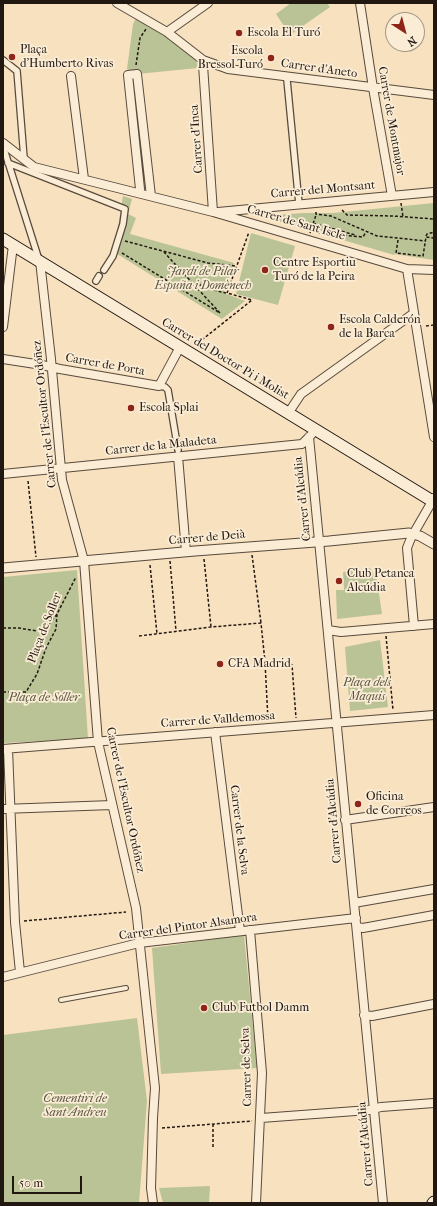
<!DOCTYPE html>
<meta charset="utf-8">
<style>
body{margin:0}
#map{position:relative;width:437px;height:1206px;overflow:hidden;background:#f8e1bf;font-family:"IM FELL French Canon",serif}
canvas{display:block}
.frame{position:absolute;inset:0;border:4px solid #221812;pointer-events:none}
.north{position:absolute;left:385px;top:12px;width:40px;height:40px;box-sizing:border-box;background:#faecd5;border:1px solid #a49787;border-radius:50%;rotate:144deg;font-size:11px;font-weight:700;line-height:16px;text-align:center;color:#221812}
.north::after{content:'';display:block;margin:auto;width:14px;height:18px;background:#8f2418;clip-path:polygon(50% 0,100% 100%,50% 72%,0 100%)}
.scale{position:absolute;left:12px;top:1176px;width:70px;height:18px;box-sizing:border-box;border:2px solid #221812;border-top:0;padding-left:5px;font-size:12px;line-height:14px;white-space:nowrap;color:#221812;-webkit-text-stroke:3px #faecd5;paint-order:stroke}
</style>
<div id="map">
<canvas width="437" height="1206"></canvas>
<div class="frame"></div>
<div class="north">N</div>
<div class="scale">50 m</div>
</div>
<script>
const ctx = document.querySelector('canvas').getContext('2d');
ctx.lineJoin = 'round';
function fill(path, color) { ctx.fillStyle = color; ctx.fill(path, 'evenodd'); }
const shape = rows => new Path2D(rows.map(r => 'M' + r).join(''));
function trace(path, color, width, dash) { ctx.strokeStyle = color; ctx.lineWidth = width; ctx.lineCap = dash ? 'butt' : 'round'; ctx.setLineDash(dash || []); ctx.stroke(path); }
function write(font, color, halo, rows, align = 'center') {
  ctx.font = font + ' "IM FELL French Canon",serif'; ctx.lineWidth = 3.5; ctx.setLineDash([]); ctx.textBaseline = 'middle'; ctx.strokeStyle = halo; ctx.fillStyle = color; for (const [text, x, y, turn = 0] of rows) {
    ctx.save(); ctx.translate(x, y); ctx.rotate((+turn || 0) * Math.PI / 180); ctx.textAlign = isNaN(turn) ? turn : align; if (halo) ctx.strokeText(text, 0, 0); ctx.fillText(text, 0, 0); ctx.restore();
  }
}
fill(shape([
 [291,3,327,3,330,7,290,35,276,14],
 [136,18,160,32,182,47,196,59,198,68,137,74,127,69,133,24],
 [123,196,132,199,128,214,136,218,130,234,234,263,224,293,245,301,222,319,114,252],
 [434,203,434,260,394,254,394,255,261,216,303,213,333,213],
 [251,233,295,246,278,305,236,294],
 [370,568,377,580,382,614,337,619,336,590,344,590,343,572],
 [77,570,88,739,3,743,3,577],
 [380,640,388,707,350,711,345,647],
 [244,935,257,1068,161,1074,152,948],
 [137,1018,147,1101,139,1203,3,1203,3,1035],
 [210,1186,209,1203,163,1203,159,1188]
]), '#bac395');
const service = shape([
 [61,1000,126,988]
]);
const pedestrian = shape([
 [3,60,17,71,24,158],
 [287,80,299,204],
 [3,146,39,260],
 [8,163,125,209,123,224,113,256,104,270],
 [96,281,99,276],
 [159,386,165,387,168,390,178,450]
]);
const minor = shape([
 [117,3,167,32,203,60,228,69,434,95],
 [360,3,373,88,392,196],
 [167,32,208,3],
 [203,65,213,212],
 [71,76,84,179],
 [3,143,34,167,213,212,407,269,434,270],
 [140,189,128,75,137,74,151,196],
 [218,212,434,192],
 [40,261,51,359,62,480,84,561,98,742,136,908,155,1088,153,1118,151,1188,153,1203],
 [407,269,434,437],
 [3,327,13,245],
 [3,359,42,365,60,369,159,386,180,347],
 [289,412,301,394,414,313],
 [309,437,383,1203],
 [178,456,186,552],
 [3,474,292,445,302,444,312,434],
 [414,626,407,548,411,538,434,498],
 [328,630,341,632,434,624],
 [215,732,240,931],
 [3,749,434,715],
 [8,749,15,922,20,972],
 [3,809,112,805],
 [345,820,434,807],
 [354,903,434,889],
 [357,927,363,928,434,915],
 [250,930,262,1073,256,1203],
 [3,977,139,943,356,918],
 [364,1015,372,1016,434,1004],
 [261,1118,369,1110,381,1107,434,1103]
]);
const tertiary = shape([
 [3,568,195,551,329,541,409,533,420,536,434,544]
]);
const secondary = shape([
 [3,239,434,502],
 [433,1203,434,1202]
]);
trace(service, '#584a3d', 6);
trace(pedestrian, '#584a3d', 8);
trace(minor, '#584a3d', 10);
trace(tertiary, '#584a3d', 11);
trace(secondary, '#221812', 13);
trace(shape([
 [136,65,140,38,146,29],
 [401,203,403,217],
 [342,210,347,215,393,216,434,219],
 [316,212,316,214,331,216,377,236,426,241],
 [313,223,355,235,356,236],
 [310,233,316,215],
 [319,233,363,237,366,232],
 [426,236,427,234,434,232],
 [398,240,396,253,423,256,426,237,434,238],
 [125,241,208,263,236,266],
 [122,253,220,313,163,251],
 [195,283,217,291,226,293],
 [426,326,434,325],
 [198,343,252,300,227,293,249,232],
 [28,481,36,557],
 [252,555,261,623],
 [204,559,211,627],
 [170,561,176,631],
 [150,565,157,634],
 [3,628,19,628,43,632,57,614],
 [139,636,211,627,261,623,265,662,268,720],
 [386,636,393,710],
 [265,662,286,662,292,665,296,718],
 [3,692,26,692,37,674,46,648,56,629,57,614,76,577],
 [24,921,126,912],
 [213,1124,213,1149],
 [162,1128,252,1121]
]), '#221812', 1.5, [3, 2]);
trace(service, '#faecd5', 4);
trace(pedestrian, '#faecd5', 5.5);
trace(minor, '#faecd5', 8);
trace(tertiary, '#faecd5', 9);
trace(secondary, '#faecd5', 11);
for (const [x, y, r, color] of [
 [239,33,4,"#8f2418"],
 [12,57,4,"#8f2418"],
 [271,58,4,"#8f2418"],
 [265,270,4,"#8f2418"],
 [331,327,4,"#8f2418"],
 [131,408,4,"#8f2418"],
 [339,581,4,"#8f2418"],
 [220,664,4,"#8f2418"],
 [358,804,4,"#8f2418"],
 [204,1008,4,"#8f2418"]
]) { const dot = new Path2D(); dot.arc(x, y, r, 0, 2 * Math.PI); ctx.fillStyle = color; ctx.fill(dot); trace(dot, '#faecd5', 1.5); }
write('12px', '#221812', '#faecd5', [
 ["Escola El Turó",247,33],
 ["Plaça",20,50],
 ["d'Humberto Rivas",20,64],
 ["Escola",263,51,"right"],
 ["Bressol Turó",263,65,"right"],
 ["Centre Esportiu",273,263],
 ["Turó de la Peira",273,277],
 ["Escola Calderón",339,320],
 ["de la Barca",339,334],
 ["Escola Splai",139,408],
 ["Club Petanca",347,574],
 ["Alcúdia",347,588],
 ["CFA Madrid",228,664],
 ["Oficina",366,797],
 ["de Correos",366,811],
 ["Club Futbol Damm",212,1008]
], 'left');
write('12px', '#221812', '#faecd5', [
 ["Carrer d'Aneto",319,69,8],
 ["Carrer de Montmajor",391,121,80],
 ["Carrer d'Inca",197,139,-94],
 ["Carrer del Montsant",323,190,-5],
 ["Carrer de Sant Iscle",296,223,16],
 ["Carrer del Doctor Pi i Molist",225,359,31],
 ["Carrer de Porta",105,365,10],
 ["Carrer de l'Escultor Ordóñez",45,414,-96],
 ["Carrer de la Maladeta",161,446,-6],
 ["Carrer d'Alcúdia",303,499,-96],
 ["Carrer de Deià",207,538,-5],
 ["Plaça de Soller",45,628,-69],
 ["Carrer de Valldemossa",218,720,-4],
 ["Carrer de l'Escultor Ordóñez",125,800,78],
 ["Carrer d'Alcúdia",334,821,-95],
 ["Carrer de la Selva",239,830,83],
 ["Carrer del Pintor Alsamora",188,927,-8],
 ["Carrer de Selva",247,1067,-92],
 ["Carrer d'Alcúdia",366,1144,-95]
]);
write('italic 12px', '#575440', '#faecd5', [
 ["Jardí de Pilar",203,272],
 ["Espuña i Domènech",203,286],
 ["Plaça dels",367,683],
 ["Maquis",367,697],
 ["Plaça de Sóller",44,698],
 ["Cementiri de",75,1099],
 ["Sant Andreu",75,1113]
]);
</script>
